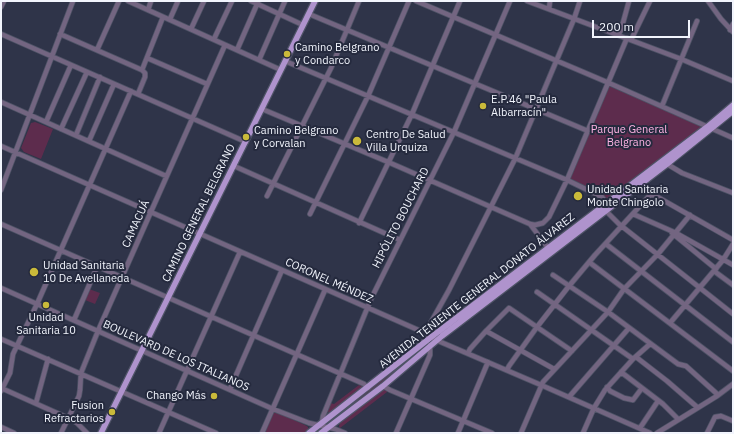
<!DOCTYPE html>
<meta charset="utf-8">
<style>
body{margin:0}
#map{position:relative;width:734px;height:434px;overflow:hidden;background:#2f3449;font-family:"IBM Plex Sans",sans-serif}
canvas{display:block}
.frame{position:absolute;inset:0;border:2px solid #f2f5fd;pointer-events:none}
.scale{position:absolute;left:592px;top:20px;width:98px;height:18px;box-sizing:border-box;border:2px solid #f2f5fd;border-top:0;padding-left:5px;font-size:12px;line-height:14px;white-space:nowrap;color:#f2f5fd;-webkit-text-stroke:3px #252a3e;paint-order:stroke}
</style>
<div id="map">
<canvas width="734" height="434"></canvas>
<div class="frame"></div>
<div class="scale">200 m</div>
</div>
<script>
const ctx = document.querySelector('canvas').getContext('2d');
ctx.lineJoin = 'round';
function fill(path, color) { ctx.fillStyle = color; ctx.fill(path, 'evenodd'); }
const shape = rows => new Path2D(rows.map(r => 'M' + r).join(''));
function trace(path, color, width, dash) { ctx.strokeStyle = color; ctx.lineWidth = width; ctx.lineCap = dash ? 'butt' : 'round'; ctx.setLineDash(dash || []); ctx.stroke(path); }
function write(font, color, halo, rows, align = 'center') {
  ctx.font = font + ' "IBM Plex Sans",sans-serif'; ctx.lineWidth = 4; ctx.setLineDash([]); ctx.textBaseline = 'middle'; ctx.strokeStyle = halo; ctx.fillStyle = color; for (const [text, x, y, turn = 0] of rows) {
    ctx.save(); ctx.translate(x, y); ctx.rotate((+turn || 0) * Math.PI / 180); ctx.textAlign = isNaN(turn) ? turn : align; if (halo) ctx.strokeText(text, 0, 0); ctx.fillText(text, 0, 0); ctx.restore();
  }
}
fill(shape([
 [609,86,705,127,609,200,569,179],
 [35,122,53,129,41,159,24,152,21,148,31,123],
 [89,289,100,293,95,304,85,300],
 [428,342,428,344,381,384,340,416,338,416,338,413],
 [359,385,362,386,362,389,331,413,327,412,330,403,334,404],
 [382,389,387,391,387,392,340,428,339,427,340,422],
 [276,412,305,425,308,427,308,430,304,433,264,433,273,413]
]), '#5d2c4d');
const minor = shape([
 [128,1,281,70],
 [251,1,303,25],
 [416,1,609,83,733,138],
 [527,1,681,59,733,81],
 [708,1,721,19,733,32],
 [1,7,4,1],
 [549,9,550,1],
 [148,10,151,1],
 [309,14,588,131],
 [170,19,178,1],
 [191,29,204,1],
 [730,30,733,24],
 [1,34,246,142],
 [60,34,142,70],
 [618,35,621,30,629,1],
 [214,39,232,1],
 [631,40,650,1],
 [97,50,119,1],
 [237,50,258,2],
 [147,58,207,84],
 [259,60,285,1],
 [285,61,567,180,602,197,608,205],
 [138,94,145,77,145,73,142,70,163,17],
 [1,102,166,176],
 [662,106,697,21],
 [262,109,388,162,530,224,548,248],
 [46,122,71,65],
 [61,129,87,72],
 [76,135,100,77],
 [89,141,114,84],
 [1,146,425,333,436,340,541,385,650,433],
 [667,164,682,173,733,193],
 [234,166,400,240],
 [1,190,73,1],
 [267,196,331,68,359,1],
 [604,209,619,224,733,314],
 [310,214,368,96,409,1],
 [633,214,676,233,733,265],
 [359,223,412,114,460,1],
 [1,224,364,384,368,388],
 [530,224,535,225,543,223,549,217,567,180,627,38],
 [672,233,716,269],
 [606,244,733,342],
 [589,262,733,371],
 [714,271,733,285],
 [553,275,608,312,678,364,686,366,716,393,717,396],
 [1,288,273,409,309,423,335,429,345,433],
 [537,292,633,359],
 [74,320,97,267],
 [670,323,723,260,733,244],
 [486,331,554,369],
 [425,333,449,290,515,159,574,19,580,1],
 [1,339,216,433],
 [468,353,470,349,486,331,509,308,572,351],
 [636,357,667,381,697,407],
 [507,370,509,366,537,327,569,286,595,255,650,195,654,195,733,240],
 [621,372,663,404,678,419],
 [383,386,390,390,492,433],
 [607,387,610,391,624,398,633,400,642,388],
 [1,388,68,418,77,423,87,433],
 [230,389,282,270],
 [1,391,10,373,13,354,37,304,131,91],
 [569,397,629,328],
 [36,403,48,359],
 [322,422,323,416,371,299,454,132,510,1],
 [1,427,14,433],
 [640,428,658,401],
 [61,433,79,396,80,390,81,373,98,331,225,45],
 [159,433,240,252],
 [262,433,325,290],
 [396,433,430,355,430,345],
 [458,433,488,362],
 [521,433,543,382,608,312,624,289,658,254,690,215],
 [583,433,594,408,605,390,633,359,650,344],
 [657,433,717,396,733,384],
 [707,433,715,417,721,416,733,421]
]);
const major = shape([
 [101,433,315,1],
 [309,433,430,338,707,127,733,105],
 [321,433,383,386,442,336,667,164,733,111]
]);
trace(minor, '#4e5366', 6);
trace(major, '#4e5366', 8);
trace(minor, '#736581', 4.5);
trace(major, '#af93cd', 5.5);
for (const [x, y, r, color] of [
 [287,54,4,"#caba3a"],
 [483,106,4,"#caba3a"],
 [246,137,4,"#caba3a"],
 [357,141,5,"#caba3a"],
 [578,196,5,"#caba3a"],
 [34,272,5,"#caba3a"],
 [46,305,4,"#caba3a"],
 [214,396,4,"#caba3a"],
 [112,412,4,"#caba3a"]
]) { const dot = new Path2D(); dot.arc(x, y, r, 0, 2 * Math.PI); ctx.fillStyle = color; ctx.fill(dot); trace(dot, '#252a3e', 1.5); }
write('11px', '#f2f5fd', '#252a3e', [
 ["Camino Belgrano",295,48],
 ["y Condarco",295,61],
 ["E.P.46 \"Paula",491,100],
 ["Albarracín\"",491,113],
 ["Camino Belgrano",254,131],
 ["y Corvalan",254,144],
 ["Centro De Salud",366,135],
 ["Villa Urquiza",366,148],
 ["Unidad Sanitaria",587,190],
 ["Monte Chingolo",587,203],
 ["Unidad Sanitaria",43,266],
 ["10 De Avellaneda",43,279],
 ["Unidad",46,318,"center"],
 ["Sanitaria 10",46,331,"center"],
 ["Chango Más",206,396,"right"],
 ["Fusion",104,406,"right"],
 ["Refractarios",104,419,"right"]
], 'left');
write('11px', '#feb3e3', '#252a3e', [
 ["Parque General",629,130],
 ["Belgrano",629,143]
]);
write('11px', '#f2f5fd', '#252a3e', [
 ["CAMINO GENERAL BELGRANO",199,213,-64],
 ["HIPÓLITO BOUCHARD",401,218,-63],
 ["CAMACUÁ",136,224,-66],
 ["CORONEL MÉNDEZ",329,281,24],
 ["AVENIDA TENIENTE GENERAL DONATO ÁLVAREZ",477,291,-38],
 ["BOULEVARD DE LOS ITALIANOS",176,356,24]
]);
</script>
